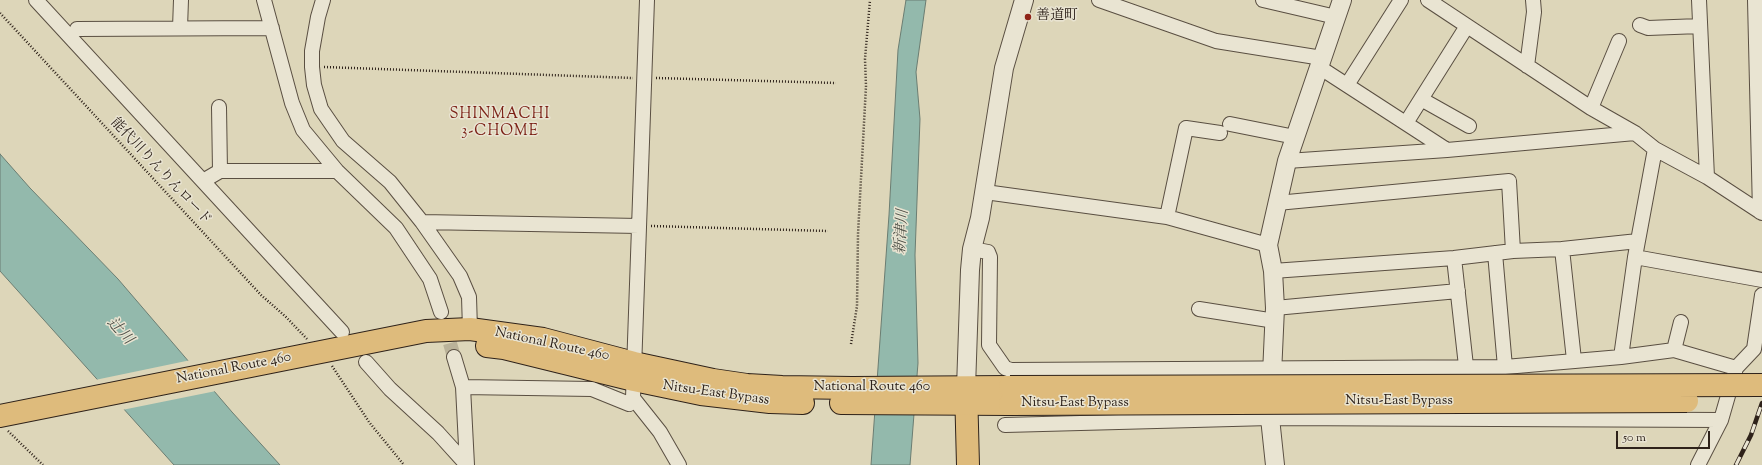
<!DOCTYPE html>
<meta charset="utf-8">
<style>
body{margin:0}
#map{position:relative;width:1762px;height:465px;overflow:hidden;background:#ddd6b9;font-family:"Sorts Mill Goudy",serif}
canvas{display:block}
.scale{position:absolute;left:1616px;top:431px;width:94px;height:18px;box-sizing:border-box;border:2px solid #2e221a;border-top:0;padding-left:5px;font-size:12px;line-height:14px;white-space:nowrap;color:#2e221a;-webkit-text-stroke:3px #e9e4d2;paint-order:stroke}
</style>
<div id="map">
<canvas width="1762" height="465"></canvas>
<div class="scale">50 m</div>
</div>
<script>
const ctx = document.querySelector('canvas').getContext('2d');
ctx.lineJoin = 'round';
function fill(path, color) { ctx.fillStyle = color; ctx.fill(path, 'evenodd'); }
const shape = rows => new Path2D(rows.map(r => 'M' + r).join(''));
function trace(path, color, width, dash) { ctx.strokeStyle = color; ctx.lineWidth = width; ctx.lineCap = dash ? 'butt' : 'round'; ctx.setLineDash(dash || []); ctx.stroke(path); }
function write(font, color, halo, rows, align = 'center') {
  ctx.font = font + ' "Sorts Mill Goudy","Noto Serif JP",serif'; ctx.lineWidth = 3; ctx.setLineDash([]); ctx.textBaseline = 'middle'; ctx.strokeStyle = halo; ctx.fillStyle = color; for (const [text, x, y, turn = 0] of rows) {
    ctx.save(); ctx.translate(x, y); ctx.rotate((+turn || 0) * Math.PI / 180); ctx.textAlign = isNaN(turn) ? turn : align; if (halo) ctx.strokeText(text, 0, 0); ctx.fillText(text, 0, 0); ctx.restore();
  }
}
const water = shape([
 [906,0,926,0,916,72,920,119,915,255,918,363,910,465,871,465,889,215,898,50,906,0],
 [0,154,30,188,118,279,232,412,280,465,174,465,0,271,0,154]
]);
fill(water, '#93b9ac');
trace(water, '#6b7d72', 1);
fill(shape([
 [191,360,216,391,122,410,95,380]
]), '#ddd6b9');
trace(shape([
 [444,323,454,357]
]), '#bab299', 14, [14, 7]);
const minor = shape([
 [36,0,342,332],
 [264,0,292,103,303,130,337,171,396,228,430,279,441,312],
 [323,0,318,17,312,51,312,67,314,85,321,109,343,141,390,182,422,222,460,276,469,297,470,329],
 [1099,0,1216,41,1322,58],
 [1263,0,1336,17],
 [1428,0,1591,108,1635,133,1655,149,1707,177,1762,213],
 [1699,0,1707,177],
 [1755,0,1760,212],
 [1640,25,1648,28,1700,26],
 [180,28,181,0],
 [77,29,272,28],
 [1527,66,1534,12,1533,0],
 [1319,67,1447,150],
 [1347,85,1401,0],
 [1421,99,1469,126],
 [219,107,220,171],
 [1591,108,1619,41],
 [1406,123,1467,26],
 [1230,124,1295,137],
 [1287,161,1447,150,1635,133],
 [203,181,220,171,337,171],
 [985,192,1167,217,1268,245],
 [1277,203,1509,181,1513,251],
 [1167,217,1186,128,1220,133],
 [422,222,639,226],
 [972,249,988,252,990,257,989,345,1005,368,1011,370,1505,367,1621,357,1674,350,1736,368,1721,420,1698,465],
 [1562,249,1574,360],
 [1495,253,1505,367],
 [1635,257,1762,280],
 [1454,258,1466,366],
 [1273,271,1454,258,1513,251,1562,249,1638,241],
 [1275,308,1458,291],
 [1199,309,1275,321],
 [1674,350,1681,322],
 [454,357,463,387,467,465],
 [1621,357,1635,257,1655,149],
 [366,362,390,389,438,433,467,465],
 [1736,368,1754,349,1762,295],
 [463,387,592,389,629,404,633,398,647,0],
 [633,398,660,432,679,465],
 [1005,425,1270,418,1721,420]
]);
const tertiary = shape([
 [966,388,970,270,972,249,980,218,1004,68,1024,0],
 [1275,465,1270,418,1275,308,1273,271,1268,245,1287,161,1342,0]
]);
const primary = shape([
 [966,388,968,465]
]);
const trunk = shape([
 [487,346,504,348,634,380,701,394,770,402,803,403],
 [841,403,1010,404],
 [0,416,426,331,470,329,543,339,634,363,713,380,747,385,782,387,852,388,1010,387]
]);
trace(minor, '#5a4f42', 16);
trace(tertiary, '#5a4f42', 20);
trace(primary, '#2e221a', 24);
trace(trunk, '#2e221a', 24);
trace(shape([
 [0,13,261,295,286,317,307,339],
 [324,67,633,78],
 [656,78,836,83],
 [651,226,828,231],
 [851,344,857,306,858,234,866,86,865,59,870,0],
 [332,366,369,422,404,465],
 [8,431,43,465]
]), '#2e221a', 2.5, [1, 2]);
trace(minor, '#e9e4d2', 14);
trace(tertiary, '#e9e4d2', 18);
trace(primary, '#debb7c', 22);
trace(trunk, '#debb7c', 22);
const rail = shape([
 [1736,465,1751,435,1762,403]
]);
trace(rail, '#2e221a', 4.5);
trace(rail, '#e9e4d2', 3, [9]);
const trunkBridge = shape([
 [1010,387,1762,385],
 [1010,404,1687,401]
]);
trace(trunkBridge, '#2e221a', 24, []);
trace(trunkBridge, '#debb7c', 22);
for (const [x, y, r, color] of [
 [1028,17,4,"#8f2418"]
]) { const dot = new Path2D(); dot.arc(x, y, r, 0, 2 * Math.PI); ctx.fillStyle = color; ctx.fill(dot); trace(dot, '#e9e4d2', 1.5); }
write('14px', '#2e221a', '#e9e4d2', [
 ["善道町",1036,17]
], 'left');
write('14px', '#2e221a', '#e9e4d2', [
 ["能代川りんりんロード",160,172,47],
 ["National Route 460",552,345,12],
 ["National Route 460",234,369,-11],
 ["National Route 460",872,388],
 ["Nitsu-East Bypass",716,394,8],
 ["Nitsu-East Bypass",1399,402],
 ["Nitsu-East Bypass",1075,404]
]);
ctx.letterSpacing = '1px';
write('15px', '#7a1f14', '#e9e4d2', [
 ["SHINMACHI",500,115],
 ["3-CHOME",500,132]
]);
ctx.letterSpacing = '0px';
write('italic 15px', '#4c4f46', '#e9e4d2', [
 ["新津川",903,232,-86],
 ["辻川",119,332,48]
]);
</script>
